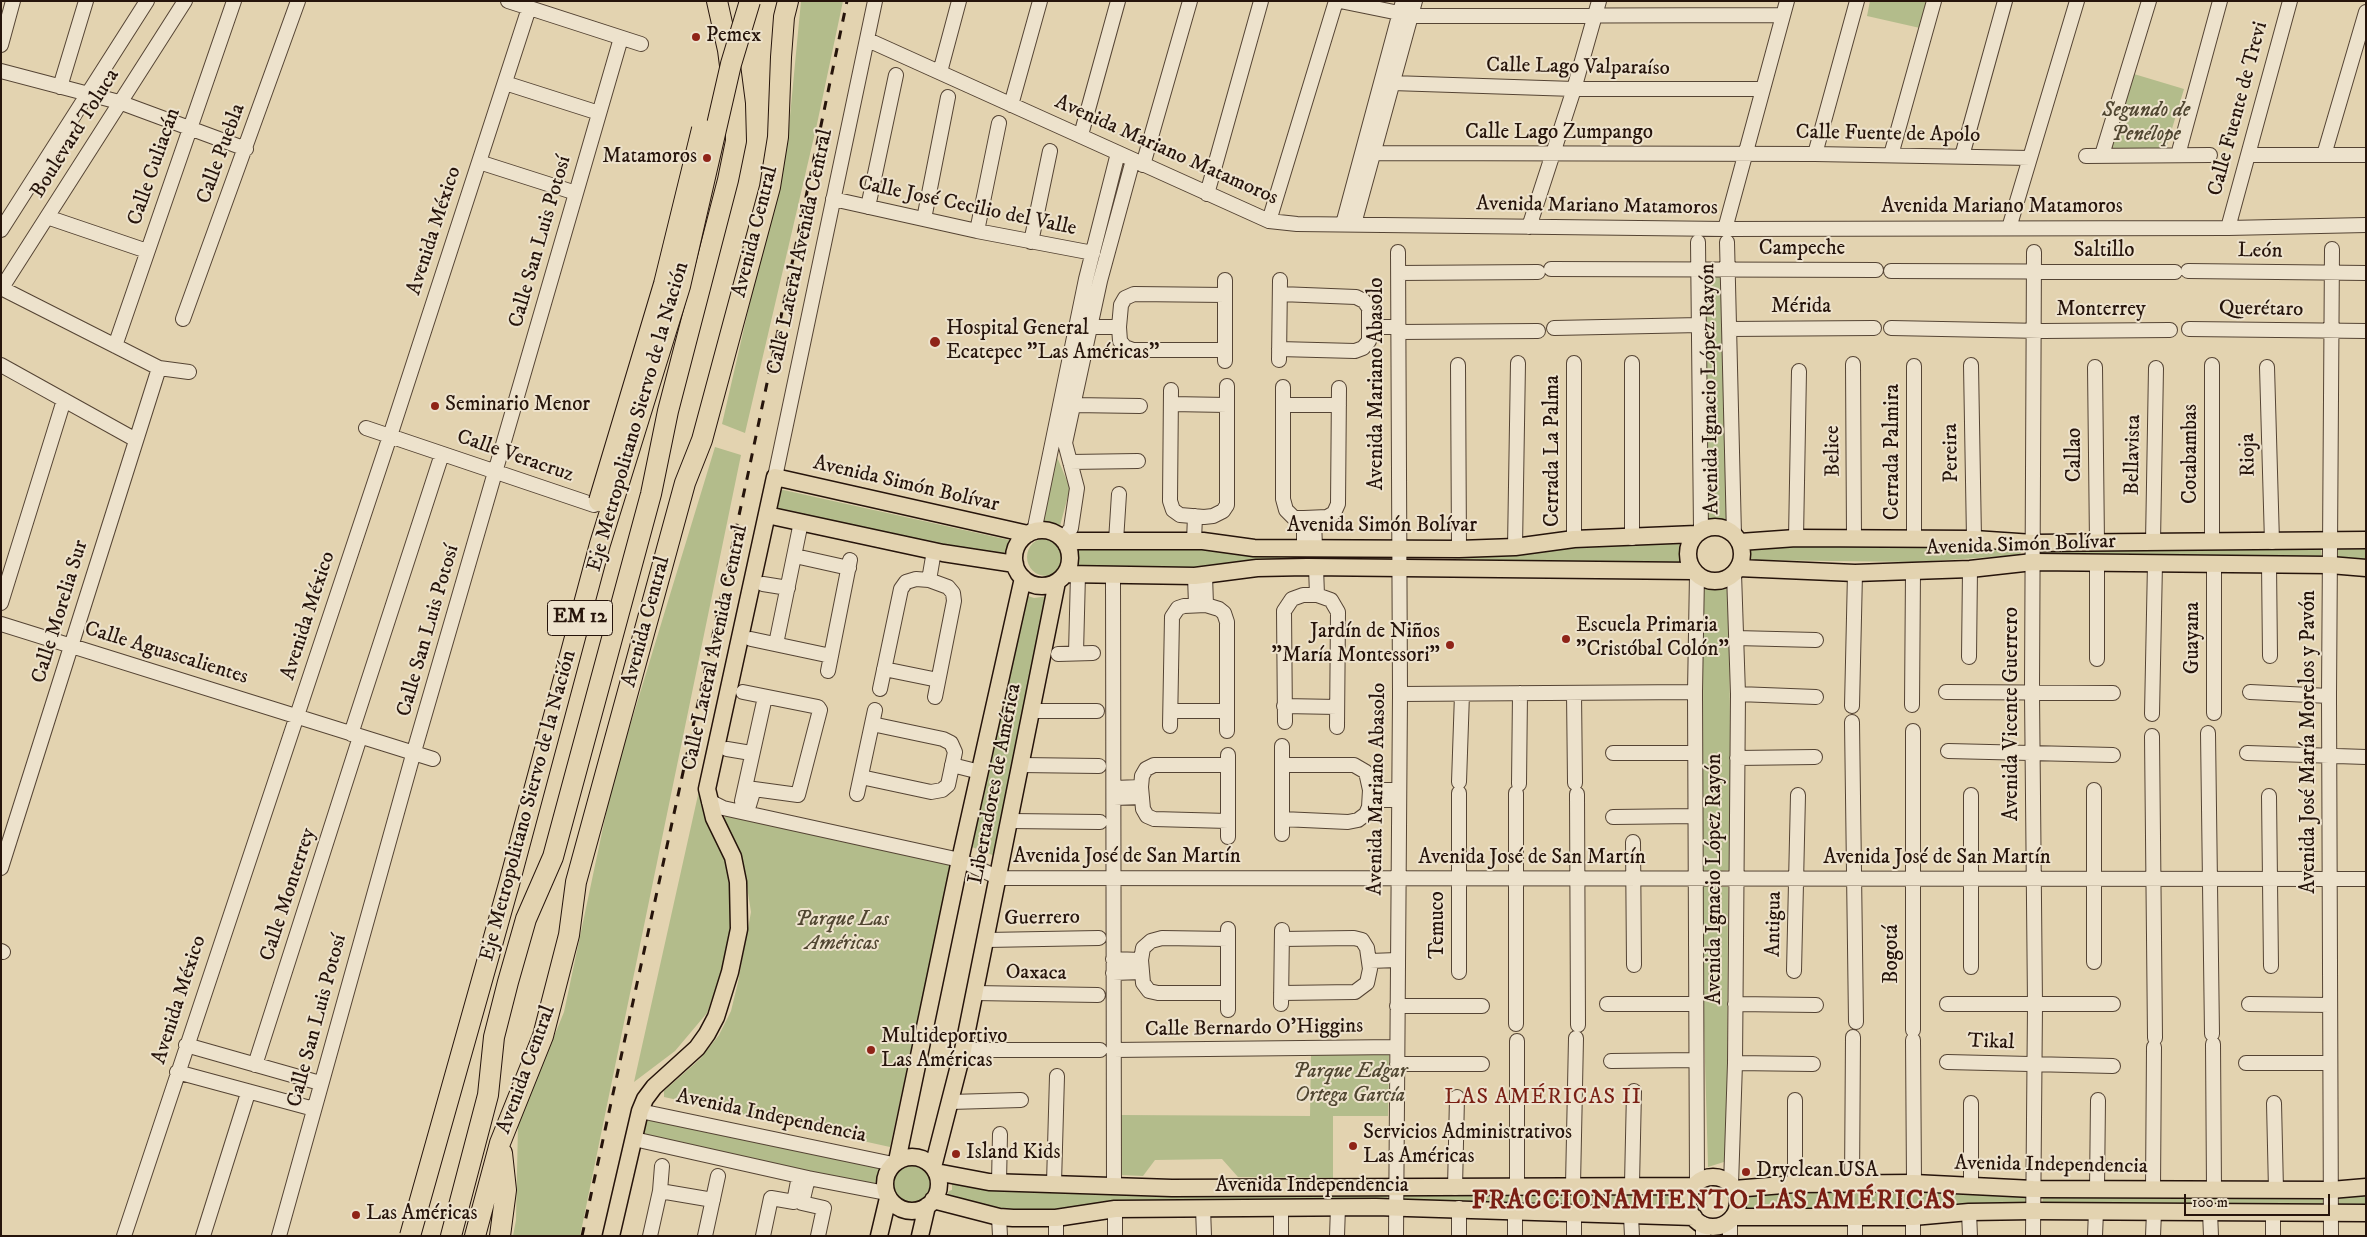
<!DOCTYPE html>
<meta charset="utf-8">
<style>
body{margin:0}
#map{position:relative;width:2367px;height:1237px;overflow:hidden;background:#e3d3b0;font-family:"IM FELL DW Pica",serif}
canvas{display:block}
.frame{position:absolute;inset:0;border:2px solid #26140b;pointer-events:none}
.scale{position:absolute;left:2184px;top:1194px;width:146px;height:22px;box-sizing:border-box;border:2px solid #26140b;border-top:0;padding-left:6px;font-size:15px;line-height:18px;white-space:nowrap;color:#26140b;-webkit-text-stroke:4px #ede2cc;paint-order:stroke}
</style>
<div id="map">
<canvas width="2367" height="1237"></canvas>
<div class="frame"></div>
<div class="scale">100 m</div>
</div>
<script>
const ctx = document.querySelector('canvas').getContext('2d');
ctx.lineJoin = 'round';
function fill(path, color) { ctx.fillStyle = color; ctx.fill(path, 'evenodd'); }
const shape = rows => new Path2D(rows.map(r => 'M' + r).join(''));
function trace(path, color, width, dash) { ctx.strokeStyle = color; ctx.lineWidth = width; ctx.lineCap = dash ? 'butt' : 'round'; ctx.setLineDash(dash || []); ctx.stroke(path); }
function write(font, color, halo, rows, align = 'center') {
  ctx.font = font + ' "IM FELL DW Pica",serif'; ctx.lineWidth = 4; ctx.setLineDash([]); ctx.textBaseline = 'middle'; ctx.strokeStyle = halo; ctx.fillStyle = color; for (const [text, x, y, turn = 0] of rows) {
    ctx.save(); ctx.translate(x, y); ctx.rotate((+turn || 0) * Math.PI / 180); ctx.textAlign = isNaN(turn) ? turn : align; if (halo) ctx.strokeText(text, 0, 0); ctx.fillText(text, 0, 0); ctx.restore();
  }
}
fill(shape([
 [801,1,843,1,817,124,745,433,722,424,788,137],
 [1870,1,1926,1,1920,28,1867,16],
 [2134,74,2184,89,2165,152,2111,151],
 [1706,277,1721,277,1728,522,1707,521],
 [715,447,741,455,580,1236,513,1236,516,1220,518,1125,564,1012,612,785],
 [1057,457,1070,488,1059,530,1038,527],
 [779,489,1009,540,1005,559,775,508],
 '1027 557a19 19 0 1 1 38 0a19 19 0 1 1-38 0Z',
 [1686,540,1684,554,1686,566,1596,566,1405,556],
 [1745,541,1970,544,2022,549,2020,555,1917,562,1748,560],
 [2366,545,2366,561,2335,559,2336,546],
 [2321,546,2322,560,2037,555,2036,548,2256,549],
 [1075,547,1202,547,1389,555,1390,560,1190,571,1077,569],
 [1703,589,1729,589,1731,870,1702,873],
 [1025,595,1034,598,1049,596,1033,661,1032,696,995,856,972,847],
 [700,786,708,823,726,861,732,889,731,929,720,977,707,1013,675,1051,634,1082],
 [727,814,952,861,890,1147,664,1097,664,1091,700,1059,719,1035,731,1011,738,982,751,912,745,874,723,820],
 [1700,886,1728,887,1727,1161,1708,1167],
 [1311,1055,1389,1055,1388,1116,1333,1116,1333,1178,1238,1177,1222,1159,1155,1160,1143,1176,1119,1175,1120,1115,1310,1116],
 [642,1117,879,1167,875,1187,638,1137],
 '891 1183a21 21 0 1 1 42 0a21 21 0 1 1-42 0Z',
 [951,1177,1384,1195,1388,1197,1386,1200,1359,1201,1146,1200,1070,1209,995,1210,945,1200,949,1191,952,1190,952,1184,949,1183],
 [1684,1190,1684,1212,1491,1201,1403,1204,1404,1194],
 [1972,1190,2026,1197,2026,1202,1924,1211,1743,1211,1745,1192],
 [2366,1192,2366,1207,2335,1207,2336,1195],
 [2325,1194,2324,1207,2042,1206,2043,1196]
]), '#b3bc8b');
const minor = shape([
 [508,1,641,44],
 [1340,1,1399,13],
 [1412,16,1783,15],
 [868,40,1269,221,1297,224,1725,229,2228,228,2366,225],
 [1,45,13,1],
 [1,71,119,102,246,149],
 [940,72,959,1],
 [505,83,599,113],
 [1392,83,1574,89,1763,89],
 [60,87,86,1],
 [1011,105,1040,1],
 [1081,135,1118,1],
 [1373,153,1815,154,2030,158],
 [1815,154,1857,1],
 [1891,155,1934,1],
 [2102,155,2149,1],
 [2178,155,2220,1],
 [2248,155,2366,155],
 [2324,155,2366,12],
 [1962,156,2005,1],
 [2086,156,2210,155],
 [479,162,576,193],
 [1143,165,1190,1],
 [1207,194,1261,1],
 [833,199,977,231,1093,253],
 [868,207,896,75],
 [47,217,147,251],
 [924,219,948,97],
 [1269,221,1336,1],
 [1343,224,1403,1],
 [1354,224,1415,1],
 [1529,227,1574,89,1599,1],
 [2009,228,2077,1],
 [2228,228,2290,1],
 [1725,229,1787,1],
 [1,230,147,1],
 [977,231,999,123],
 [1031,242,1050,151],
 [1698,242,1701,531],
 [1727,242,1734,535],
 [1551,269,1876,270],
 [1891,271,2175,272],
 [2188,271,2366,273],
 [1398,273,1538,272],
 [1225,280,1225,361],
 [1,288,159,368,189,372],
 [1,289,185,1],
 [1225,295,1134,294,1125,298,1121,305,1119,327,1120,341,1125,347,1133,350,1225,350],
 [183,319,298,1],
 [1090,327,1119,327],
 [1369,327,1399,327],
 [1554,328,1700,325],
 [1891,328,2043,331,2170,330],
 [1729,329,1874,328],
 [2189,329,2366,331],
 [1399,332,1538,331],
 [115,346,234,1],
 [1279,349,1355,351,1363,348,1369,341,1369,308,1364,301,1356,297,1280,294],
 [1279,360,1280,280],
 [1574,363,1574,539],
 [1853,364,1854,538],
 [1,365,136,440],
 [1458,365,1459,549],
 [1971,365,1974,539],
 [2095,367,2097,543],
 [2267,367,2272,542],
 [1283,387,1283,499,1286,510,1294,518,1304,518,1327,517,1334,513,1338,504,1339,388],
 [1171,390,1170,501,1173,510,1180,515,1204,517,1213,516,1223,511,1227,505,1227,386],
 [1171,404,1227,405],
 [1073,405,1140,406],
 [1283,405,1339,405],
 [366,428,594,505],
 [1070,462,1138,461],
 [775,477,875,1],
 [1314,518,1315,549],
 [1034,532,1086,279,1118,153],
 [1632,538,1632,363],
 [1796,538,1799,371],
 [1914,539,1914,366],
 [1063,540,1071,528,1077,488,1065,443,1100,281,1133,160],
 [1116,541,1119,494],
 [1194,541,1195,516],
 [2153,542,2156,368],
 [2212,542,2212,365],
 [1515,547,1518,363],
 [1304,549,1304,518],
 [795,556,849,568],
 [2097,563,2097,659],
 [2214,563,2214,713],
 [2269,564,2270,656],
 [1316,567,1317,595],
 [1697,574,1695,692,1697,1183],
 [1113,575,1114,1186],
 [1205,575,1206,605],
 [1195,576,1196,605],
 [929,580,934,551],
 [763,584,788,588],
 [1,603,64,400],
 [1,624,433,759],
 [1736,638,1816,640],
 [751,639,831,656],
 [776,644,801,522],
 [1076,653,1078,574],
 [1058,654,1093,653],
 [1969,657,1970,569],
 [884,669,938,680],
 [828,671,850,560],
 [880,689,901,589,906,582,916,579,929,580,948,587,953,593,954,601,935,697],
 [743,692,818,707,820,710,798,795,754,789,747,812],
 [1946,692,2113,693],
 [2250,692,2329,696],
 [1574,693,1575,783],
 [1400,694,1695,692],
 [1738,694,1816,697],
 [1912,705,1913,572],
 [1284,706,1337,707],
 [1852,706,1855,573],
 [1032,711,1097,711],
 [1171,711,1227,711],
 [2152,714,2155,563],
 [1285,722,1284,611,1292,599,1303,595,1317,595,1331,600,1338,612,1337,727],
 [1852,722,1856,1022],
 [1170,726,1172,617,1178,608,1184,606,1206,605,1219,609,1224,613,1227,622,1227,731],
 [2208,733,2212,1034],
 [351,734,442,454],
 [2152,736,2155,1038],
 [1282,746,1282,834],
 [727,749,751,753],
 [1948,751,2113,755],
 [1613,753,1695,753],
 [2247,753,2366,757],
 [1228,755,1228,837],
 [1737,758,1815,757],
 [952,765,980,772],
 [1021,765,1099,766],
 [1228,765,1154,765,1146,769,1142,776,1141,787,1143,809,1147,816,1154,819,1228,821],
 [1282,765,1354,765,1366,772,1370,790,1369,807,1366,814,1358,820,1348,822,1282,819],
 [861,777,931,792,942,790,948,785,955,752,951,743,943,739,872,724],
 [1459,782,1462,694],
 [1519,784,1520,693],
 [1114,788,1141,787],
 [1370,790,1399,790],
 [2094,790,2094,962],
 [1459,793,1459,972],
 [1516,793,1516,1024],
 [857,794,875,710],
 [1577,794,1578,1025],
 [2269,796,2271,966],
 [1114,798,1142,797],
 [1370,800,1399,800],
 [709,801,723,808,960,860,999,878,2366,879],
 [742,801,765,697],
 [1613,817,1695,816],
 [1010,821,1100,822],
 [1633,842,1634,965],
 [1,868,159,368],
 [986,940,1099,938],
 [1,951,3,952],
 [1113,959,1141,960],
 [1370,961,1397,960],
 [1971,967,1971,795],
 [1794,971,1798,795],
 [1113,973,1142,972],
 [974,993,1098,995],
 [1228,993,1158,993,1149,991,1143,983,1141,960,1143,948,1151,941,1162,938,1228,939],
 [1281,993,1355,992,1367,983,1370,969,1367,948,1362,940,1354,938,1282,939],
 [1281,1004,1282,930],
 [1607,1004,1695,1004],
 [1735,1004,1816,1005],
 [1947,1004,2113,1004],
 [2249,1004,2330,1005],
 [1397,1006,1482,1006],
 [1228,1010,1228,929],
 [1913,1030,1913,731],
 [1913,1040,1914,1183],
 [1517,1041,1517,1187],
 [2213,1044,2214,1190],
 [186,1045,320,1083],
 [963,1050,1100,1050],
 [1113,1050,1397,1047],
 [1611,1061,1695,1060],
 [1947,1062,2113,1066],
 [1735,1063,1813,1064],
 [2246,1063,2330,1063],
 [1397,1064,1482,1064],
 [255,1065,360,737],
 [177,1072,314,1109],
 [1795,1100,1795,1184],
 [950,1102,1021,1100],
 [1971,1103,1971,1186],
 [2274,1103,2276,1190],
 [640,1111,893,1164],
 [634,1139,808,1178,886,1193],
 [808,1178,802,1203,824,1208,818,1236],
 [999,1182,1000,1134],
 [1054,1183,1057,1076],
 [1632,1184,1634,1091],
 [1852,1184,1853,1037],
 [1573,1185,1576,1038],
 [1731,1185,1735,1063,1738,694,1734,573],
 [1455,1188,1457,1097],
 [2097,1189,2098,1100],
 [2153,1190,2154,1047],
 [660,1191,713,1200],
 [1281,1207,1281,1236],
 [1203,1208,1204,1236],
 [1115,1209,1115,1236],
 [1969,1212,1970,1236],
 [2210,1212,2211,1236],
 [1631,1216,1632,1236],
 [1855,1216,1855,1236],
 [999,1217,1000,1236],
 [1913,1217,1913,1236],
 [1730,1220,1730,1236],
 [124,1236,390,436,529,8],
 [203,1236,248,1093],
 [279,1236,413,755,621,38],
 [650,1236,660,1191,662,1166],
 [705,1236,718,1176],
 [763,1236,771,1198,794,1202,799,1176],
 [1056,1236,1056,1218],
 [1337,1236,1338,1207],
 [1396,1236,1400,694,1398,252],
 [1459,1236,1459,1208],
 [1515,1236,1515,1213],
 [1574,1236,1574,1215],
 [1703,1236,1703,1224],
 [2033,1236,2035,1005,2032,693,2034,252],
 [2095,1236,2096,1211],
 [2153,1236,2154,1212],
 [2273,1236,2273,1213],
 [2331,1236,2329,696,2332,249]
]);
const major = shape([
 [767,515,943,553,1015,564],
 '1688 554a27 27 0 1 1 54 0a27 27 0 1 1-54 0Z',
 '1014 558a28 28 0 1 1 56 0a28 28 0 1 1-56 0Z',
 [1740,542,1796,538,1974,539,2033,543,2366,540],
 [1066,544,1077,541,1203,541,1254,548,1459,549,1515,547,1574,539,1697,534],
 [1738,568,1855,573,1970,569,2033,562,2330,565,2366,568],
 [1065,574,1195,576,1257,568,1307,567,1694,571],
 '885 1184a27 27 0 1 1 54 0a27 27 0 1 1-54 0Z',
 [897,1161,960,860,1023,578],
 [933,1167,963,1050,1057,582],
 [936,1172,989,1182,1172,1188,1695,1186],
 '1688 1202a25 25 0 1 1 50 0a25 25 0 1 1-50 0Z',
 [1734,1189,1795,1184,1914,1183,2033,1189,2331,1190,2366,1187],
 [933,1200,999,1217,1013,1218,1056,1218,1115,1209,1376,1207,1694,1217],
 [1733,1217,1913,1217,1969,1212,2033,1211,2366,1213],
 [611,1236,640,1111,645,1099,654,1087,697,1048,707,1034,716,1017,730,972,739,929,738,882,733,857,714,818,707,789,775,477,1028,534],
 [879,1236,888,1198],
 [920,1236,927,1206]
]);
const highway = shape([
 [451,1236,488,1095,494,1037,508,982,526,919,553,857,651,494,668,411,728,180,736,141,735,104,728,50,717,1],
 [475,1236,500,1143,543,1036,569,935,576,882,685,483,702,440,770,187,778,137,781,57,784,17,788,1],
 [500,1236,506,1190,502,1153]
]);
trace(minor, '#554434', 16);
trace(major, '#26140b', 19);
trace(highway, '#26140b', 22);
trace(minor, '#ede2cc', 14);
trace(major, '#e3d3b0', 16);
trace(highway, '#e3d3b0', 20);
trace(shape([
 [582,1236,748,474,847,1]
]), '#26140b', 3, [9, 9]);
const highwayBridge = shape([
 [599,501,664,284,702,129],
 [410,1236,509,884,600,544,680,286,731,64,750,1]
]);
trace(highwayBridge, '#26140b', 22, []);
trace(highwayBridge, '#e3d3b0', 20);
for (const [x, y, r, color] of [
 [696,37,5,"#8f2418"],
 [707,158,5,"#8f2418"],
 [935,342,6,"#8f2418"],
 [435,406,5,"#8f2418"],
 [1566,639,5,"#8f2418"],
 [1450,645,5,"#8f2418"],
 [871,1050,5,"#8f2418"],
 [1353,1146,5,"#8f2418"],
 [956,1154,5,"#8f2418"],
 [1746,1172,5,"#8f2418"],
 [356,1215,5,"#8f2418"]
]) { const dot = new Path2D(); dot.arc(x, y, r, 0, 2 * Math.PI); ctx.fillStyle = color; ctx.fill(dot); trace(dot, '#ede2cc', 2); }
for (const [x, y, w] of [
 [580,618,65]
]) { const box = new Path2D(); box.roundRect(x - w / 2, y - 17.5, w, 35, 4); ctx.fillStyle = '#ede2cc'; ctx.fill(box); trace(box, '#26140b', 1); }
write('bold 20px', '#26140b', null, [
 ["EM 12",580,618]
]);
write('21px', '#26140b', '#ede2cc', [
 ["Pemex",706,37],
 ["Matamoros",697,158,"right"],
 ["Hospital General",946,330],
 ["Ecatepec \"Las Américas\"",946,354],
 ["Seminario Menor",445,406],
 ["Escuela Primaria",1576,627],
 ["\"Cristóbal Colón\"",1576,651],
 ["Jardín de Niños",1440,633,"right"],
 ["\"María Montessori\"",1440,657,"right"],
 ["Multideportivo",881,1038],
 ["Las Américas",881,1062],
 ["Servicios Administrativos",1363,1134],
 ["Las Américas",1363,1158],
 ["Island Kids",966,1154],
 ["Dryclean USA",1756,1172],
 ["Las Américas",366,1215]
], 'left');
write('21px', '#26140b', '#ede2cc', [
 ["Calle Lago Valparaíso",1578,68,1],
 ["Calle Fuente de Trevi",2239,109,-75],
 ["Boulevard Toluca",76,134,-58],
 ["Calle Lago Zumpango",1559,134],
 ["Calle Fuente de Apolo",1888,135,1],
 ["Avenida Mariano Matamoros",1166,151,24],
 ["Calle Puebla",222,154,-70],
 ["Calle Culiacán",155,167,-71],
 ["Calle José Cecilio del Valle",967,207,12],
 ["Avenida Mariano Matamoros",1597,207,1],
 ["Avenida Mariano Matamoros",2002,208],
 ["Avenida México",435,231,-72],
 ["Avenida Central",756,232,-76],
 ["Calle San Luis Potosí",541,242,-74],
 ["Campeche",1802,250],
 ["Calle Lateral Avenida Central",801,252,-78],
 ["Saltillo",2104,252],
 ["León",2260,252,1],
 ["Mérida",1801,308],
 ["Querétaro",2261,310,1],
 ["Monterrey",2101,311],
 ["Avenida Mariano Abasolo",1378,384,-90],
 ["Avenida Ignacio López Rayón",1711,389,-91],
 ["Eje Metropolitano Siervo de la Nación",639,417,-74],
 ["Cerrada La Palma",1554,451,-90],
 ["Belice",1834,451,-91],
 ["Cerrada Palmira",1894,452,-90],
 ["Pereira",1952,453,-91],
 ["Cotabambas",2192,454,-90],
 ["Callao",2076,455,-90],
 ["Bellavista",2134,455,-89],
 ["Rioja",2249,455,-91],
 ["Calle Veracruz",515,457,19],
 ["Avenida Simón Bolívar",906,485,13],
 ["Avenida Simón Bolívar",1382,527],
 ["Avenida Simón Bolívar",2021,546,-2],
 ["Calle Morelia Sur",61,612,-73],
 ["Avenida México",309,616,-72],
 ["Avenida Central",647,622,-75],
 ["Calle San Luis Potosí",429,631,-74],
 ["Guayana",2194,638,-90],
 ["Calle Lateral Avenida Central",716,648,-78],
 ["Calle Aguascalientes",166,654,17],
 ["Avenida Vicente Guerrero",2013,714,-90],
 ["Avenida José María Morelos y Pavón",2310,742,-90],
 ["Libertadores de América",996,784,-79],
 ["Avenida Mariano Abasolo",1378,789,-89],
 ["Eje Metropolitano Siervo de la Nación",529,806,-75],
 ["Avenida José de San Martín",1127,858],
 ["Avenida José de San Martín",1532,859],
 ["Avenida José de San Martín",1937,859],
 ["Avenida Ignacio López Rayón",1716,879,-90],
 ["Calle Monterrey",289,895,-72],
 ["Guerrero",1042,919,-1],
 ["Antigua",1775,924,-89],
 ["Temuco",1439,925,-90],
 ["Bogotá",1893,954,-90],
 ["Oaxaca",1036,974,1],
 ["Avenida México",180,1000,-72],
 ["Calle San Luis Potosí",318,1021,-75],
 ["Calle Bernardo O'Higgins",1254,1029,-1],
 ["Tikal",1991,1043,2],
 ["Avenida Central",527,1070,-70],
 ["Avenida Independencia",771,1117,12],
 ["Avenida Independencia",2051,1166,1],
 ["Avenida Independencia",1312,1187]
]);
write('italic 21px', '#504631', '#ede2cc', [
 ["Segundo de",2146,112],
 ["Penélope",2146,136],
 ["Parque Las",842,921],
 ["Américas",842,945],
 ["Parque Edgar",1350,1073],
 ["Ortega García",1350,1097]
]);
ctx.letterSpacing = '1px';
write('22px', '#7a1f14', '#ede2cc', [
 ["LAS AMÉRICAS II",1543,1098]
]);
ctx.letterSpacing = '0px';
ctx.letterSpacing = '1px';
write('bold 26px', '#7a1f14', '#ede2cc', [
 ["FRACCIONAMIENTO LAS AMÉRICAS",1714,1203]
]);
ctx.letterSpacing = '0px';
</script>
